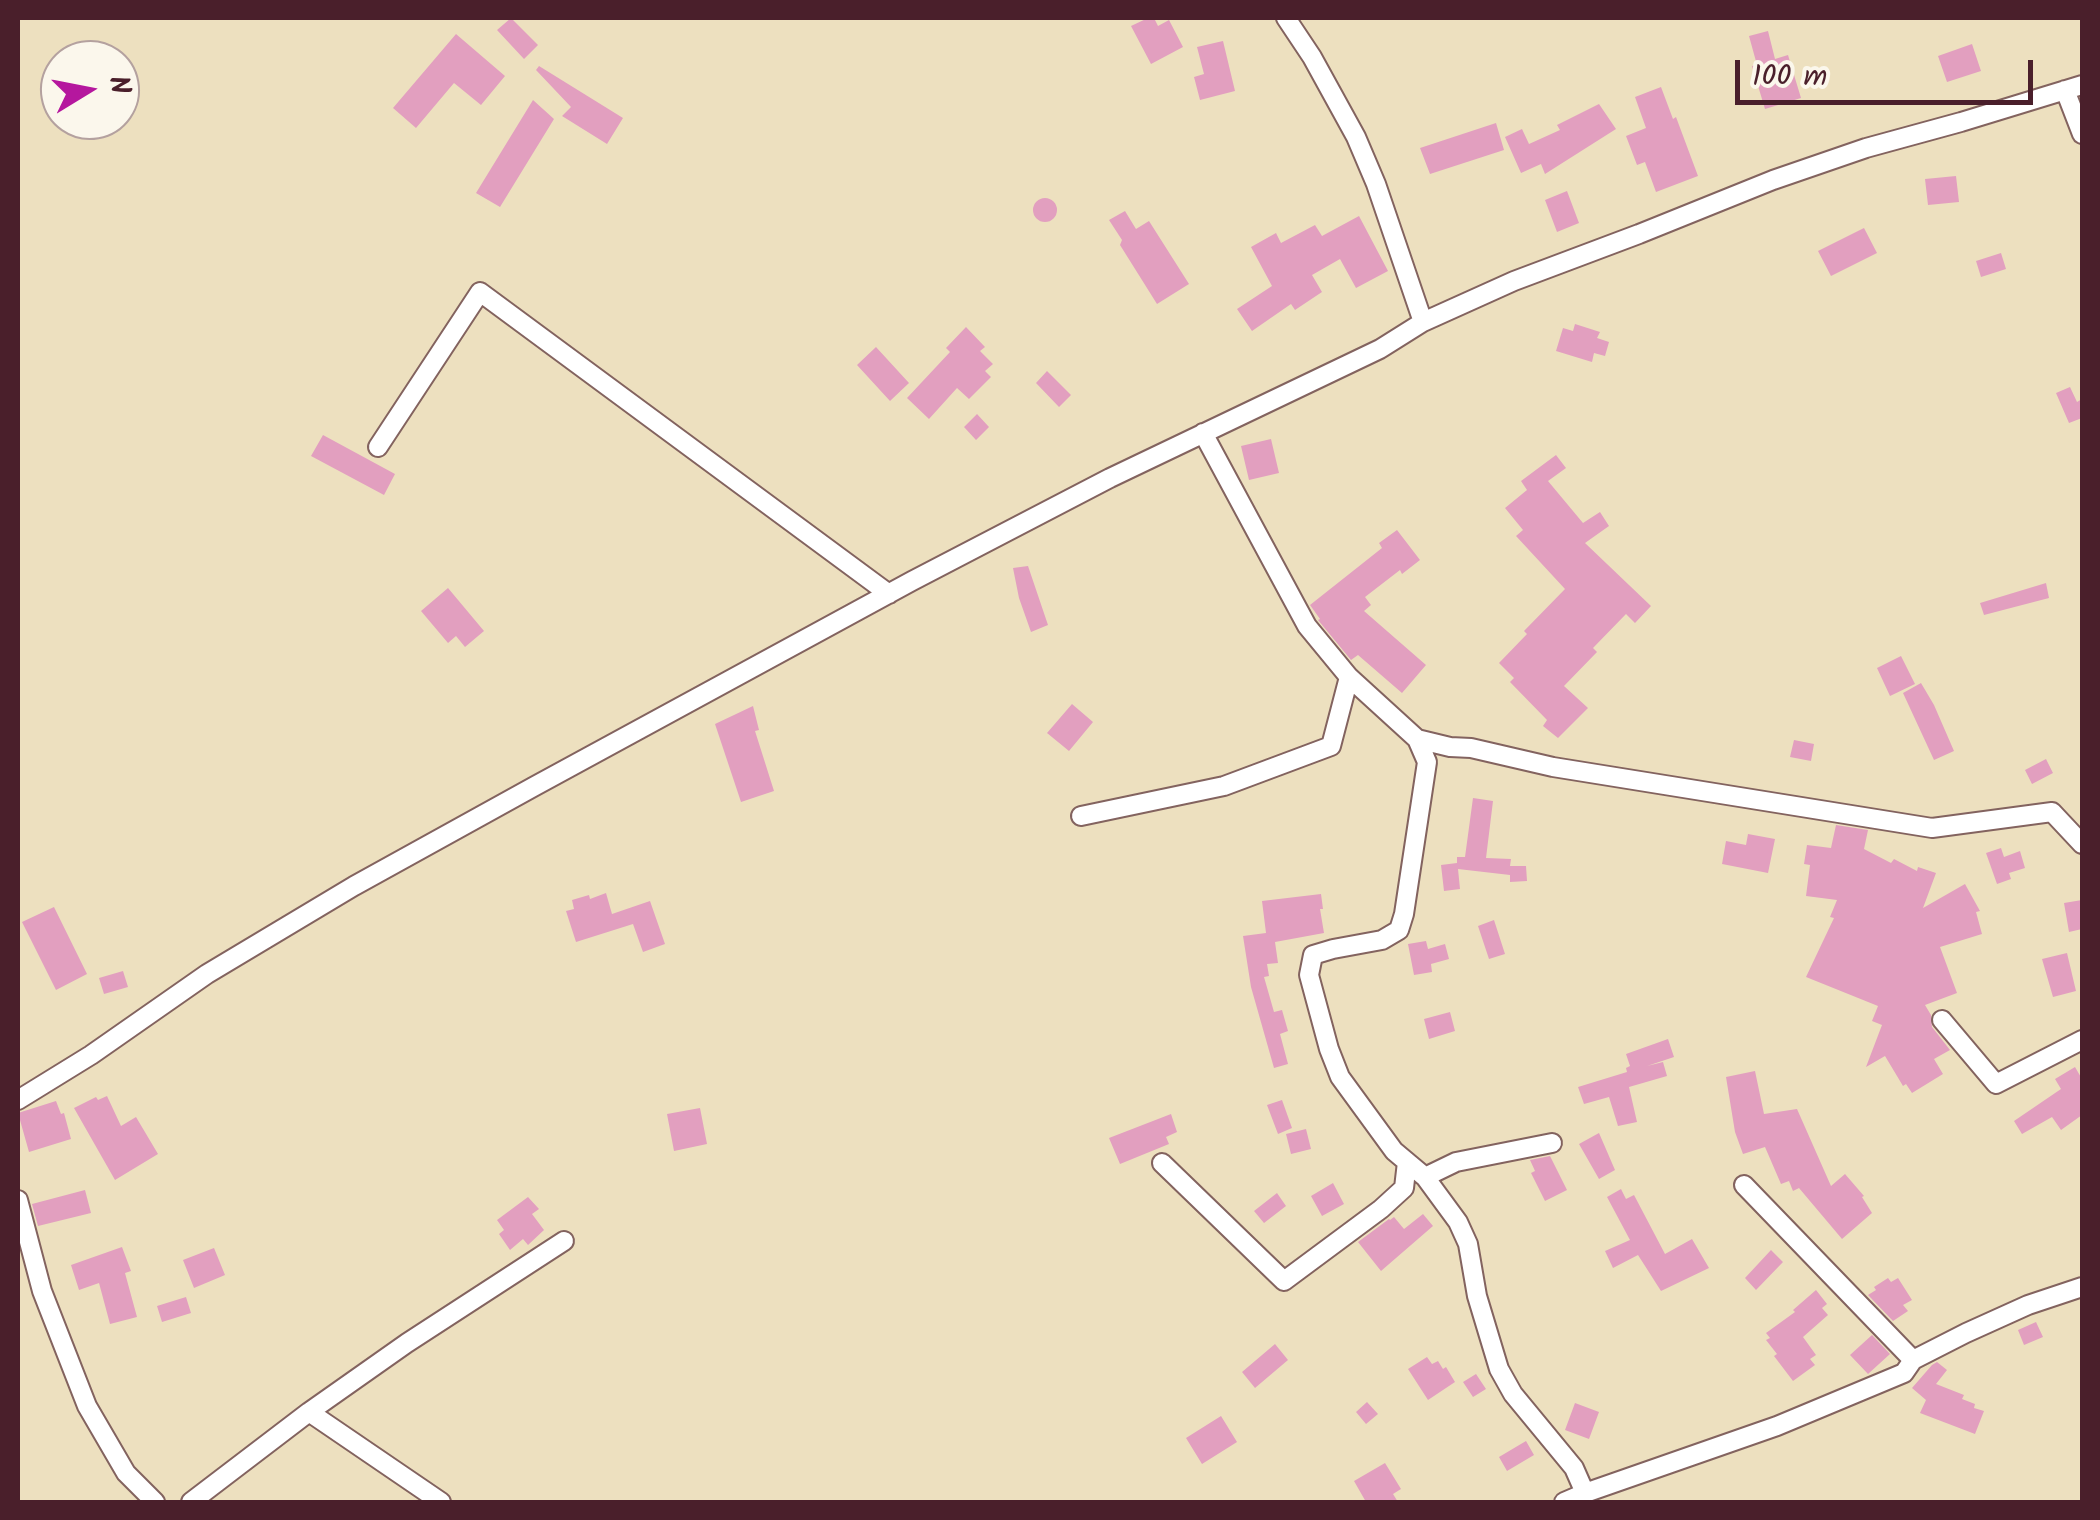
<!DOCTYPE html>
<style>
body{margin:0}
#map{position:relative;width:2100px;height:1520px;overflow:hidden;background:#ede0bf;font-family:Kalam,sans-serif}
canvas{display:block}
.frame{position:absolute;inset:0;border:20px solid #4a1f2b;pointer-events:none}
.north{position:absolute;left:40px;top:40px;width:100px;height:100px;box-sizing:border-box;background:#fbf7ec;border:2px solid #b4a19f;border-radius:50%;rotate:80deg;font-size:28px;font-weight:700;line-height:40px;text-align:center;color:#4a1f2b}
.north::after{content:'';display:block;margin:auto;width:35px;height:45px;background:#b5179e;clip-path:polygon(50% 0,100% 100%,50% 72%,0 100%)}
.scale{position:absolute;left:1735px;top:60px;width:298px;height:45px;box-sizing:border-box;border:5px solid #4a1f2b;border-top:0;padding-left:12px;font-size:30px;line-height:35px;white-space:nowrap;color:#4a1f2b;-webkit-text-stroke:8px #fbf7ec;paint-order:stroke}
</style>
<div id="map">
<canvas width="2100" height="1520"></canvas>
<div class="frame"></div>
<div class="north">N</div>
<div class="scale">100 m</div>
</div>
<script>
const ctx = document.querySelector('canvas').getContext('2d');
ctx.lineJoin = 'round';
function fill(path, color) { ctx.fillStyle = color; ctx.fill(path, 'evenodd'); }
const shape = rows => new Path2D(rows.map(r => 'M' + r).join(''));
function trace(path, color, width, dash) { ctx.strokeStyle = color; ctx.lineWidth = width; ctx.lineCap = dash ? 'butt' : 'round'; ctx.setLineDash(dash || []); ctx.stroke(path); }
fill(shape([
 [511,18,538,45,524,59,497,30],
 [1148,18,1154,18,1158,26,1169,20,1183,47,1151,64,1131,26],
 [1768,31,1775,59,1788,55,1801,98,1765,109,1752,66,1757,65,1749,36],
 [456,34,505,76,481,105,454,83,416,128,393,108],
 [1223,41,1235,91,1200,100,1194,77,1204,74,1197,47],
 [1972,44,1981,71,1947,82,1938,56],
 [539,66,623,118,607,144,562,116,571,107,536,70],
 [1661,87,1673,119,1676,117,1698,176,1656,192,1645,162,1637,165,1626,136,1646,128,1635,97],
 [533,100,554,119,500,207,476,193],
 [1599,104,1616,129,1545,174,1541,164,1521,173,1505,137,1522,129,1529,144,1560,130,1557,125],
 [1496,123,1504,150,1430,174,1420,148],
 [1956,176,1959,202,1928,205,1925,179],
 [1567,191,1579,223,1557,232,1545,200],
 '1033 210a12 12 0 1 1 24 0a12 12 0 1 1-24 0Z',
 [1125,211,1136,229,1149,221,1189,284,1157,304,1120,245,1122,240,1109,220],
 [1359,216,1388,271,1356,288,1340,259,1312,275,1322,292,1295,310,1291,304,1252,331,1237,309,1272,286,1251,247,1276,233,1281,243,1315,225,1322,236],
 [1864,228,1877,253,1831,276,1818,251],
 [2001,253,2006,269,1981,277,1976,261],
 [1575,324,1600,332,1597,338,1609,342,1605,356,1594,353,1592,362,1556,351,1563,328,1573,331],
 [966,327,985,347,980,351,993,364,985,371,991,377,969,399,957,388,929,419,907,398,950,352,946,348],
 [876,347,909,383,890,401,857,365],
 [1047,371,1071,395,1059,407,1036,383],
 [2070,387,2077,402,2082,399,2082,418,2069,423,2056,393],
 [977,414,989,427,976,440,964,427],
 [323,435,395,474,384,495,311,456],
 [1271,439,1279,473,1249,480,1241,446],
 [1556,455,1566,468,1548,481,1583,523,1600,512,1609,526,1585,543,1651,606,1635,623,1626,614,1593,648,1597,652,1564,686,1588,708,1558,738,1543,726,1547,720,1510,682,1514,678,1499,663,1527,634,1524,631,1565,589,1516,536,1523,530,1505,508,1527,490,1521,481],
 [1397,530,1420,560,1402,574,1400,570,1365,597,1371,605,1364,611,1426,665,1402,693,1358,655,1351,660,1318,620,1320,619,1310,605,1382,548,1379,543],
 [1028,566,1048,625,1031,632,1019,598,1013,568],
 [2046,583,2049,598,1984,615,1980,603],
 [448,588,484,631,465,647,456,636,448,643,421,611],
 [1901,656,1915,684,1890,696,1877,668],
 [1921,683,1934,705,1954,751,1934,760,1903,693],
 [1072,704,1093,722,1069,751,1047,733],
 [753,706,759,730,755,731,774,791,741,802,715,724],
 [1794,740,1814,744,1811,761,1790,757],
 [2046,759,2053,773,2032,784,2025,770],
 [1473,798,1493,801,1486,858,1511,859,1510,866,1526,866,1527,881,1510,882,1510,875,1458,869,1460,889,1444,891,1441,865,1457,863,1457,857,1465,857],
 [1836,825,1868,830,1864,849,1891,863,1894,859,1917,871,1918,867,1936,873,1923,908,1965,884,1980,911,1976,912,1982,934,1940,947,1957,993,1925,1005,1931,1015,1932,1027,1950,1050,1934,1059,1943,1074,1912,1093,1906,1084,1903,1086,1885,1056,1866,1067,1882,1025,1872,1021,1878,1006,1806,977,1834,918,1830,917,1837,900,1806,896,1810,865,1804,864,1807,845,1831,848],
 [1748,834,1775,839,1768,873,1722,864,1726,841,1746,845],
 [2001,848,2004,857,2020,851,2025,868,2009,873,2011,879,1997,884,1986,853],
 [606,893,612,914,650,901,665,944,643,952,633,924,576,942,566,911,574,909,572,900,589,895,590,899],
 [1321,894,1323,909,1320,909,1324,933,1275,942,1278,963,1267,964,1269,976,1264,977,1274,1012,1282,1010,1288,1031,1280,1034,1288,1064,1274,1068,1251,987,1243,936,1266,933,1262,901],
 [2082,900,2082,929,2069,932,2064,903],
 [54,907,87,974,56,990,22,922],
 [1494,920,1505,954,1489,959,1478,926],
 [1426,941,1428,949,1445,944,1449,959,1431,964,1432,972,1414,975,1408,944],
 [2067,953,2076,991,2053,997,2042,959],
 [123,971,128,987,104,994,99,978],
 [1450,1012,1455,1031,1429,1039,1424,1019],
 [1668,1039,1674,1057,1647,1066,1663,1062,1667,1076,1629,1087,1637,1122,1618,1126,1609,1097,1584,1104,1578,1087,1627,1072,1626,1068,1630,1066,1626,1054],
 [2075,1067,2082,1079,2082,1115,2061,1130,2052,1117,2022,1134,2014,1121,2061,1089,2055,1079],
 [1755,1071,1764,1114,1797,1109,1831,1186,1845,1174,1864,1196,1862,1197,1872,1213,1842,1239,1799,1188,1793,1191,1789,1181,1781,1184,1765,1147,1743,1154,1735,1132,1726,1077],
 [107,1096,121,1126,136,1117,158,1154,115,1180,74,1108,96,1097,98,1100],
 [1282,1100,1292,1128,1278,1134,1267,1105],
 [56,1101,61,1114,64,1113,71,1139,29,1152,18,1113],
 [700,1108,707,1144,674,1151,667,1114],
 [1171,1114,1177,1132,1166,1137,1169,1144,1120,1164,1109,1138],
 [1306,1129,1311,1149,1291,1154,1286,1134],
 [1599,1133,1615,1170,1599,1179,1579,1144],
 [1550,1156,1567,1190,1545,1201,1531,1173,1535,1171,1530,1160],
 [1333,1183,1344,1204,1322,1216,1311,1196],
 [1621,1189,1626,1199,1634,1195,1665,1254,1692,1239,1709,1268,1661,1291,1638,1255,1613,1268,1605,1251,1630,1240,1607,1197],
 [85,1190,91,1213,38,1226,32,1204],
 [1277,1193,1286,1206,1264,1223,1254,1211],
 [528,1197,539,1209,532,1214,544,1230,528,1245,523,1239,510,1250,499,1234,504,1230,497,1220],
 [1423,1214,1433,1226,1381,1271,1358,1242,1389,1219,1390,1220,1394,1217,1404,1229],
 [122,1247,131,1271,125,1273,137,1317,110,1324,99,1283,79,1290,71,1265],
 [214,1248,225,1275,194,1288,183,1260],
 [1771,1250,1783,1262,1756,1290,1745,1278],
 [1888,1278,1891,1282,1898,1278,1912,1300,1903,1305,1908,1311,1893,1321,1868,1295,1876,1290,1874,1287],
 [1816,1290,1827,1304,1822,1308,1828,1315,1803,1337,1816,1355,1810,1359,1815,1365,1793,1381,1774,1356,1777,1354,1766,1340,1770,1338,1766,1333,1795,1312,1793,1310],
 [186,1297,191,1313,162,1322,157,1306],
 [2036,1322,2043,1337,2024,1345,2018,1330],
 [1872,1335,1890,1354,1868,1374,1850,1355],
 [1275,1344,1288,1360,1255,1388,1242,1372],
 [1427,1357,1432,1364,1438,1361,1443,1369,1446,1367,1455,1382,1428,1400,1408,1369],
 [1937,1362,1947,1370,1936,1384,1964,1395,1962,1399,1975,1404,1974,1408,1984,1411,1975,1434,1920,1413,1926,1400,1912,1388,1932,1365],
 [1476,1374,1486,1389,1473,1397,1463,1382],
 [1367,1402,1378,1414,1366,1424,1356,1412],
 [1575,1403,1599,1412,1589,1439,1565,1430],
 [1221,1416,1237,1442,1202,1464,1186,1438],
 [1526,1441,1534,1455,1507,1471,1499,1457],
 [1385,1463,1401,1489,1393,1494,1398,1502,1366,1502,1354,1481]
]), '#e29fbf');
const minor = shape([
 [1286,18,1312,57,1356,137,1376,184,1423,322],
 [2065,90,2082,134],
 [1203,433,1307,626,1349,677,1417,739],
 [378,447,480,292,889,594],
 [1081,816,1224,786,1331,746,1349,677],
 [1942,1020,1996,1084,2082,1040],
 [18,1100,91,1055,207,974,354,886,535,786,912,581,1110,478,1380,349,1423,322,1514,281,1639,234,1773,180,1866,148,1961,122,2082,85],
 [1162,1163,1284,1281,1381,1209,1404,1188,1407,1162],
 [1425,1177,1456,1162,1552,1143],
 [1744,1185,1913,1360],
 [18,1200,42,1291,87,1406,126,1473,155,1502],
 [309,1412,441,1502],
 [1585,1493,1574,1468,1513,1394,1499,1369,1477,1296,1468,1244,1458,1222,1425,1177,1394,1151,1340,1077,1329,1049,1309,975,1313,955,1333,949,1382,940,1399,930,1404,914,1427,762,1417,739,1450,747,1471,748,1553,767,1932,828,2052,812,2082,844],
 [191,1502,309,1412,407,1343,564,1241],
 [1564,1502,1585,1493,1777,1426,1904,1373,1913,1360,1966,1333,2028,1305,2082,1287]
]);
trace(minor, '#83635f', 22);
trace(minor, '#fff', 18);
</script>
